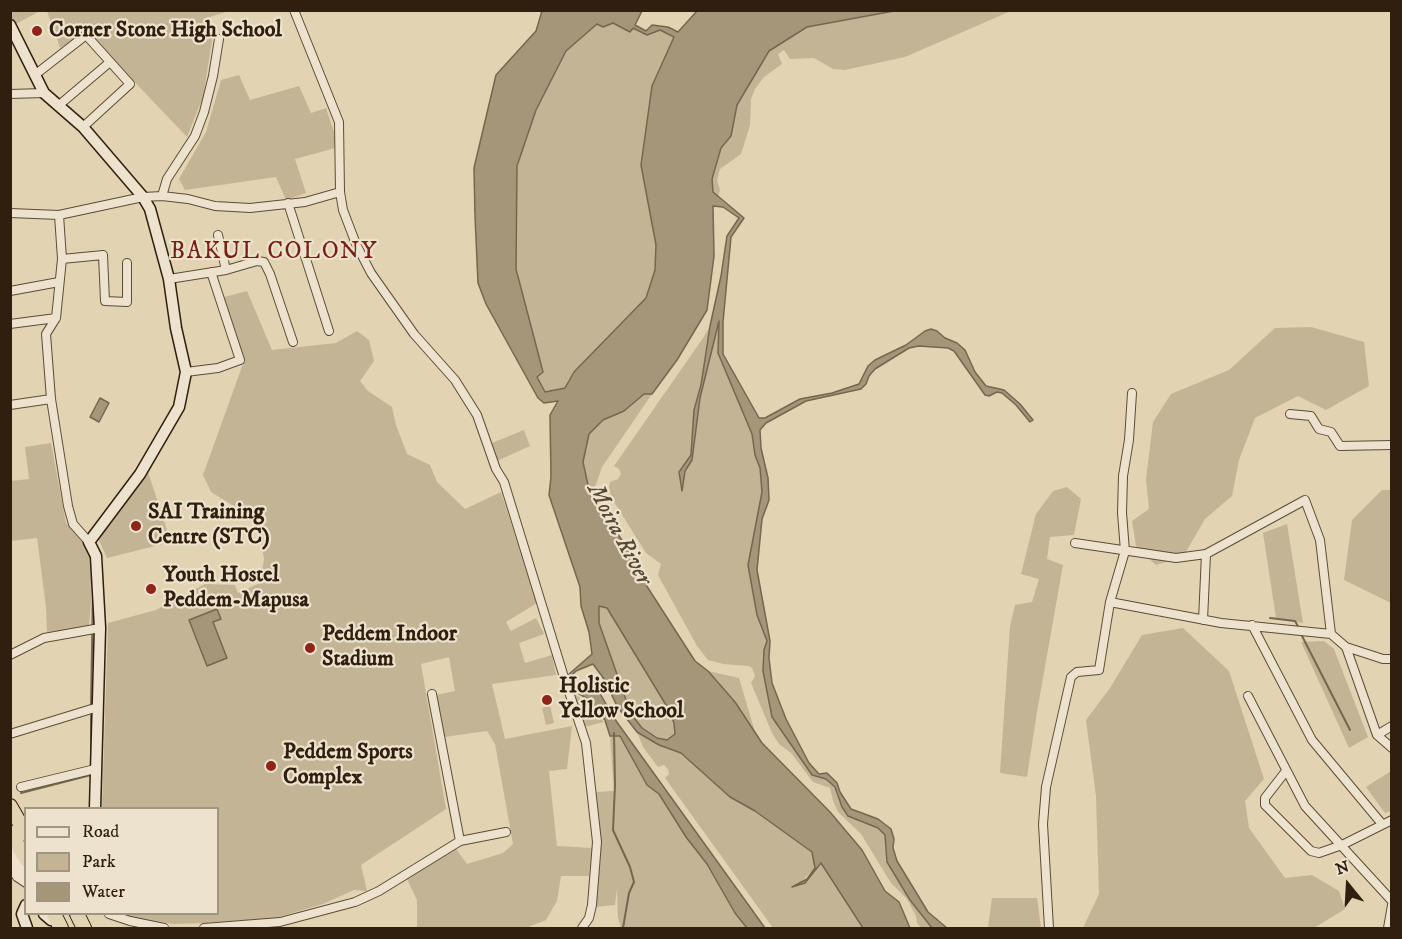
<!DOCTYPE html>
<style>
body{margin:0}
#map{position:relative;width:1402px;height:939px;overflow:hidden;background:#e2d3b2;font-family:"IM FELL DW Pica",serif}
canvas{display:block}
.frame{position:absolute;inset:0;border:12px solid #301f0e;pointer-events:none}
.legend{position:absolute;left:24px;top:807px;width:195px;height:108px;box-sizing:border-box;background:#ece2cd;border:2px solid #a19481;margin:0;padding:8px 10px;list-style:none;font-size:18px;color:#301f0e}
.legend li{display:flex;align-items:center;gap:12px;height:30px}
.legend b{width:30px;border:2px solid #a19481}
.north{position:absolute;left:1318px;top:855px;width:60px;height:60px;-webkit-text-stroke:4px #ece2cd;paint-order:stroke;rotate:342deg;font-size:16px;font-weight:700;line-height:24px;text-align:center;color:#301f0e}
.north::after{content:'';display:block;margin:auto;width:21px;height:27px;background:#301f0e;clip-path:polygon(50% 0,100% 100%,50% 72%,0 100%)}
</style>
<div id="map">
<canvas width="1402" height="939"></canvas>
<div class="frame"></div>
<ul class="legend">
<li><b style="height:8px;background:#ece2cd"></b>Road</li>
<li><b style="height:16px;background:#c4b496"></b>Park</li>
<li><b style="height:16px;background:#a5967a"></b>Water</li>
</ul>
<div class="north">N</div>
</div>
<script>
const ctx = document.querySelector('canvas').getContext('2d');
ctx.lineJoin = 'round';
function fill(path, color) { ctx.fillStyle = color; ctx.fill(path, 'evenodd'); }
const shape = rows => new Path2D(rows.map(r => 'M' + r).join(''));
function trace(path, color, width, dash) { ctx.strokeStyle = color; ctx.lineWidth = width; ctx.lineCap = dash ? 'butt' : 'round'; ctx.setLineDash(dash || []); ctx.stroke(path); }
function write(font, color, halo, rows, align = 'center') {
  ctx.font = font + ' "IM FELL DW Pica",serif'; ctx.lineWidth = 4.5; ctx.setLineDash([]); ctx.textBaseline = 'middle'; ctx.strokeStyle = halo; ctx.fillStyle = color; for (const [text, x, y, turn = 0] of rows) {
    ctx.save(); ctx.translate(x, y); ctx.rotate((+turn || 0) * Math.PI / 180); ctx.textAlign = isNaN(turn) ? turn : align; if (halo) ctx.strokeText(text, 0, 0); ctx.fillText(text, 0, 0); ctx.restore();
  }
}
fill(shape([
 [11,10,40,10,40,11,16,24,11,16],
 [47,11,229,11,207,18,213,35,203,97,187,137,87,32,60,48],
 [894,11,1011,11,905,57,845,70,833,69,814,58,790,59,784,50,778,54,782,64,764,77,755,89,751,99,750,125,741,154,720,169,717,180,720,190,718,197,713,192,712,179,721,148,731,136,737,105,769,51,807,27],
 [613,23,630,31,633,28,647,35,660,30,675,36,652,86,641,165,656,245,655,270,646,298,574,372,565,389,544,392,536,377,543,372,516,269,517,166,536,110,566,51,597,24,603,27],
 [239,75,250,100,299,86,311,113,326,108,339,147,295,159,306,193,286,200,276,177,185,190,179,179,206,132,221,80],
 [247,291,272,350,336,343,357,331,369,340,374,361,360,381,368,391,392,407,396,425,407,454,430,465,437,482,465,509,501,492,537,603,506,622,511,631,536,618,544,634,519,643,525,663,552,655,556,675,492,684,505,739,572,726,567,769,549,771,557,846,592,848,589,876,561,876,557,901,546,920,526,928,417,928,417,900,407,879,456,849,467,864,503,853,513,844,495,744,487,731,444,737,436,695,455,691,449,657,421,664,446,809,361,865,367,891,354,890,323,904,275,918,206,923,173,924,127,917,127,914,218,914,218,808,102,808,108,623,156,610,205,584,235,585,238,593,260,583,264,559,259,529,240,510,211,492,203,475,244,361,224,297],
 [718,321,720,329,718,353,752,434,755,455,760,468,762,492,748,565,757,615,767,642,764,650,772,717,812,775,826,779,835,787,842,807,848,816,878,828,885,835,886,854,910,900,932,928,921,928,917,923,916,916,907,899,891,883,861,834,838,812,833,801,830,788,813,782,791,753,779,744,772,733,751,683,755,676,752,668,749,666,723,664,708,660,697,646,658,575,661,564,646,553,611,497,609,487,610,482,618,479,621,474,619,469,614,466,703,338,710,326,701,385,694,410,691,455,679,472,682,479,685,471,692,460,700,398],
 [1311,327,1364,342,1369,386,1326,410,1298,396,1255,418,1239,460,1232,496,1205,519,1183,557,1156,565,1136,546,1132,521,1149,509,1146,479,1153,422,1171,394,1229,370,1275,328],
 [644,394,652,394,602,467,595,487,597,500,588,485,582,462,589,434,603,420,624,411],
 [524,430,530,446,497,461,492,443],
 [51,443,66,523,85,543,92,560,91,602,89,627,47,632,46,607,37,538,11,541,11,481,29,479,25,447],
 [148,472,171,542,107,558,98,538],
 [1067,487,1081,499,1074,535,1050,537,1047,559,1063,565,1037,712,1027,777,1000,773,1010,626,1015,605,1032,602,1039,579,1021,574,1036,514,1053,491],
 [1382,490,1391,490,1391,603,1344,580,1352,520],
 [1287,524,1303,623,1276,618,1263,533],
 [599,606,607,607,666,705,674,723,675,734,667,740,658,738,642,728,631,714,599,623],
 [1183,628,1229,671,1264,779,1245,801,1249,828,1285,878,1312,875,1339,891,1345,909,1314,928,1083,928,1099,894,1096,796,1086,720,1110,688,1142,635],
 [1324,641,1334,649,1368,737,1349,748,1301,642],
 [708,671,739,678,755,732,735,702],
 [573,693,587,703,604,722,584,727],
 [550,705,554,723,546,725,542,708],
 [637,732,659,745,681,753,730,797,755,811,812,852,815,868,798,885,814,873,821,863,863,928,773,928,665,778,669,774,668,769,664,765,658,767,643,747],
 [615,735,620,736,647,785,659,794,686,837,707,863,735,913,747,928,621,928,618,918,617,888,615,905,596,907,601,855,596,792,614,791,610,736],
 [1391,771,1391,811,1385,813,1366,787],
 [992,898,1037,898,1041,928,988,928]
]), '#c4b496');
const water = shape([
 [542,11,642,11,635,25,646,31,652,25,668,27,678,32,697,11,894,11,807,27,769,51,737,105,731,136,721,148,712,179,713,192,744,218,731,237,723,322,723,354,759,418,765,418,800,399,832,393,859,384,868,366,875,360,906,345,925,331,931,329,937,331,945,338,957,343,965,350,975,372,986,386,1004,390,1020,404,1033,420,1030,422,1016,405,1002,393,997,392,989,396,985,395,954,351,948,348,919,346,909,348,875,369,869,376,866,384,861,389,806,401,766,423,760,430,761,448,768,478,769,500,762,519,757,570,770,641,769,658,772,683,786,719,809,763,819,774,827,773,837,783,840,792,851,809,878,819,891,829,894,839,893,848,897,861,928,912,947,928,932,928,910,900,887,862,885,835,878,828,848,816,842,807,835,787,826,779,812,775,772,717,763,671,764,650,767,641,757,615,748,565,762,492,760,468,755,455,752,434,718,353,719,321,700,398,692,460,685,471,682,491,679,472,691,455,694,410,701,385,710,326,721,276,727,236,739,218,723,207,713,206,714,256,707,310,677,360,652,394,644,394,624,411,603,420,589,434,583,462,588,485,629,552,648,588,695,661,708,671,735,702,762,743,830,812,862,850,885,891,899,902,910,928,863,928,821,863,805,883,792,887,807,879,815,868,812,852,755,811,730,797,681,753,659,745,637,732,617,706,604,679,593,664,576,671,570,677,568,682,570,686,574,688,586,681,594,683,614,718,765,928,747,928,735,913,707,864,686,837,659,794,647,785,620,736,610,736,605,720,591,701,568,687,566,680,568,675,592,654,589,632,581,606,580,587,549,495,551,477,550,415,558,401,544,403,538,398,486,304,478,283,475,216,474,168,496,75,536,31,542,11],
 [613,23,630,32,633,28,647,35,660,30,674,37,652,86,641,165,656,245,655,270,646,298,574,372,565,388,545,392,537,377,543,372,516,269,517,166,536,110,566,51,597,24,603,27,613,23],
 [599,606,607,608,666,705,674,723,675,734,667,740,657,738,642,728,631,714,599,623,599,606],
 [100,398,109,403,99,422,90,417,100,398],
 [217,609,221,619,213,622,227,658,207,666,189,620,217,609]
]);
fill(water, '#a5967a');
trace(water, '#76664f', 1.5);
trace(shape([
 [1270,618,1295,621,1299,628],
 [1301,634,1350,730],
 [91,706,93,589],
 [91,712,91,757],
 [614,733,615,785,613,830,630,867,634,882,629,893,623,928],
 [21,793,91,775]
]), '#76664f', 2);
const street = shape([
 [294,10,339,122,340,192,343,210,356,244,371,273,414,334,455,380,477,415,496,469,504,482,563,674,586,743,597,842,592,905,589,918,582,928],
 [36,74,86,35,130,84,83,127],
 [10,94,44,93],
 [58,106,110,62],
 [162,196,167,179,195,136,204,112,213,76,219,39],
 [288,203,329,331],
 [10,213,59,215,143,197,162,196,188,199,215,206,250,208,305,202,340,192],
 [59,215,62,259,56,318,46,334,51,399,68,506,73,524,89,542],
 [218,235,226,270],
 [62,259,103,255,105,301,127,302,127,263],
 [169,279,226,270,257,261,264,262,270,274,293,342],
 [10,291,59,282],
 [10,324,56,318],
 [186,372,218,368,240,360,211,272],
 [10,405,51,399],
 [1290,414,1311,416,1319,429,1331,432,1340,446,1392,445],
 [1075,543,1176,558,1206,554],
 [1110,602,1221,623,1331,634,1346,647,1383,659,1392,659],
 [1203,620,1206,554,1305,500,1320,540,1331,634],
 [1252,625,1312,740,1382,824],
 [1346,647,1377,735,1392,748],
 [10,655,44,638,100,628],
 [432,694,460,841],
 [1248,696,1305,806,1392,901],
 [10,734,98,707],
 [1377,735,1392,726],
 [1286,771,1265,798,1265,805,1311,851,1319,853,1342,845,1392,820],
 [21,787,95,769],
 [10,866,17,877,26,883],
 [109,914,130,921,164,928],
 [204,928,280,922,355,902,379,891,460,841,506,832],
 [1049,928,1043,824,1046,787,1071,677,1077,672,1099,670,1110,602,1125,551,1122,513,1123,476,1129,440,1132,393],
 [1388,928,1392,905]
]);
const secondary = shape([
 [10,25,44,93,83,127,143,197,150,209,169,279,176,328,186,372,179,407,140,474,89,542,96,556,100,628,95,808],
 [10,852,26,879],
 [26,905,22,914,27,928],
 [44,914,51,920,57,920,56,923]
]);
const highway = shape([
 [10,806,26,834],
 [10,832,26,859],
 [54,914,61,928],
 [77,914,84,928]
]);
trace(street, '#5c4c37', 10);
trace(secondary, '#301f0e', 13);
trace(highway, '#301f0e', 16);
trace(street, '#ece2cd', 8);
trace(secondary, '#ece2cd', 10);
trace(highway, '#e2d3b2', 14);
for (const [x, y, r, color] of [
 [37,31,6,"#8f2418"],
 [136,526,6,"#8f2418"],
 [151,589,6,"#8f2418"],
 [310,648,6,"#8f2418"],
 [547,700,6,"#8f2418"],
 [271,766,6,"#8f2418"]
]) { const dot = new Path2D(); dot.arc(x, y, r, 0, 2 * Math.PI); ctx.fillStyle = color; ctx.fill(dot); trace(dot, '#ece2cd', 2); }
write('bold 22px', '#301f0e', '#ece2cd', [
 ["Corner Stone High School",49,31],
 ["SAI Training",148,513],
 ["Centre (STC)",148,538],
 ["Youth Hostel",163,576],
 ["Peddem-Mapusa",163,601],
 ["Peddem Indoor",322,635],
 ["Stadium",322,660],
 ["Holistic",559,687],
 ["Yellow School",559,712],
 ["Peddem Sports",283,753],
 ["Complex",283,778]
], 'left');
ctx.letterSpacing = '1.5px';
write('24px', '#7a1f14', '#ece2cd', [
 ["BAKUL COLONY",274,253]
]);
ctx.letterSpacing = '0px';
write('italic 24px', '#594934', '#ece2cd', [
 ["Moira River",618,535,62]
]);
</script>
